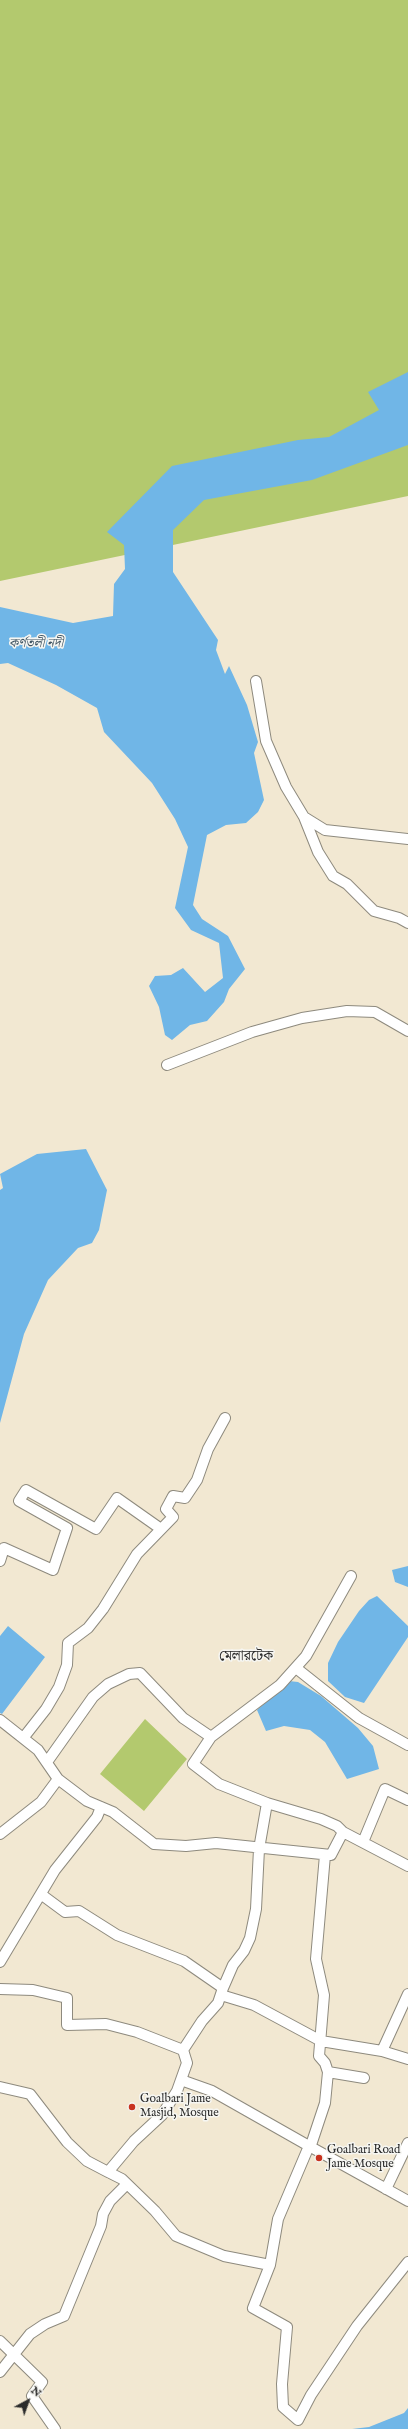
<!DOCTYPE html>
<meta charset="utf-8">
<style>
body{margin:0}
#map{position:relative;width:408px;height:2429px;overflow:hidden;background:#f2e8d2;font-family:"IM FELL English",serif}
canvas{display:block}
.north{position:absolute;left:8px;top:2381px;width:40px;height:40px;-webkit-text-stroke:3px #f6f6f2;paint-order:stroke;rotate:41deg;font-size:11px;font-weight:700;line-height:16px;text-align:center;color:#2b2b2b}
.north::after{content:'';display:block;margin:auto;width:14px;height:18px;background:#2b2b2b;clip-path:polygon(50% 0,100% 100%,50% 72%,0 100%)}
</style>
<div id="map">
<canvas width="408" height="2429"></canvas>
<div class="north">N</div>
</div>
<script>
const ctx = document.querySelector('canvas').getContext('2d');
ctx.lineJoin = 'round';
function fill(path, color) { ctx.fillStyle = color; ctx.fill(path, 'evenodd'); }
const shape = rows => new Path2D(rows.map(r => 'M' + r).join(''));
function trace(path, color, width, dash) { ctx.strokeStyle = color; ctx.lineWidth = width; ctx.lineCap = dash ? 'butt' : 'round'; ctx.setLineDash(dash || []); ctx.stroke(path); }
function write(font, color, halo, rows, align = 'center') {
  ctx.font = font + ' "IM FELL English","Noto Serif Bengali",serif'; ctx.lineWidth = 3; ctx.setLineDash([]); ctx.textBaseline = 'middle'; ctx.strokeStyle = halo; ctx.fillStyle = color; for (const [text, x, y, turn = 0] of rows) {
    ctx.save(); ctx.translate(x, y); ctx.rotate((+turn || 0) * Math.PI / 180); ctx.textAlign = isNaN(turn) ? turn : align; if (halo) ctx.strokeText(text, 0, 0); ctx.fillText(text, 0, 0); ctx.restore();
  }
}
fill(shape([
 [0,0,408,0,408,496,0,581],
 [145,1719,187,1759,144,1811,100,1774]
]), '#b3c96e');
fill(shape([
 [408,372,408,445,312,480,204,500,173,530,173,572,218,640,216,650,225,674,229,666,247,705,258,742,254,753,264,800,258,812,246,823,226,825,207,835,193,905,202,919,228,936,245,969,229,989,224,1002,207,1021,190,1025,172,1040,165,1035,159,1007,149,986,155,976,171,975,183,968,205,992,223,978,219,943,191,930,175,908,188,847,175,819,152,783,104,732,97,708,56,685,8,663,0,664,0,607,73,623,113,616,114,584,125,569,124,545,107,532,172,466,298,440,329,437,379,410,368,392],
 [86,1149,107,1190,99,1230,92,1243,78,1248,48,1280,24,1334,0,1423,0,1190,3,1188,0,1174,37,1154],
 [408,1566,408,1587,395,1582,392,1570],
 [377,1596,408,1626,408,1637,364,1703,345,1697,328,1681,328,1663,338,1642,359,1611,369,1600],
 [8,1626,45,1657,2,1714,0,1713,0,1636],
 [289,1681,298,1682,321,1696,358,1728,373,1746,379,1769,347,1779,325,1742,310,1730,284,1726,266,1731,257,1710],
 [408,2408,408,2429,352,2429,369,2427,404,2413]
]), '#70b6e7');
const minor = shape([
 [256,681,266,741,286,787,304,817,318,852,333,876,347,884,374,911,399,918,408,923],
 [304,817,325,830,408,839],
 [167,1065,252,1032,302,1018,347,1011,375,1012,408,1031],
 [0,1561,4,1548,53,1570,67,1528,19,1501,26,1490,96,1529,117,1498,161,1529],
 [296,1668,359,1718,408,1745],
 [0,1720,38,1750,58,1779,87,1801,113,1812,154,1844,186,1846,216,1843,331,1855,343,1832,408,1866],
 [24,1737,46,1709,59,1687,67,1665,68,1643,88,1628,103,1609,137,1554,173,1517,166,1509,173,1496,185,1498,197,1480,208,1449,225,1418],
 [47,1762,93,1697,108,1684,129,1674,140,1673,183,1718,211,1737],
 [267,1803,219,1784,193,1764,211,1737,280,1685,306,1656,351,1576],
 [0,1834,41,1802,58,1779],
 [363,1842,385,1789,408,1800],
 [42,1895,65,1912,79,1911,117,1935,184,1961,223,1988,218,2003,202,2021,183,2050],
 [0,1962,55,1870,97,1817,101,1807],
 [223,1988,233,1965,244,1951,250,1938,256,1909,259,1849,267,1803,321,1819,337,1826,343,1832],
 [0,1989,33,1990,67,1998,67,2025,106,2024,137,2032,183,2050,187,2063,177,2091,162,2115,134,2141,108,2172,87,2161,67,2142,30,2094,0,2087],
 [221,1995,254,2005,321,2041,382,2051,408,2059],
 [382,2051,408,1994],
 [328,2072,364,2078],
 [181,2080,212,2091,309,2146,312,2142,325,2103,328,2072,325,2063,319,2056,324,1995,316,1959,325,1855],
 [108,2172,122,2179,155,2211,176,2236,224,2256,270,2265],
 [386,2189,408,2143],
 [408,2201,309,2146,278,2219,270,2265,253,2308,287,2327,282,2384,283,2407,298,2420,311,2395,357,2326,408,2262],
 [0,2341,42,2382,32,2396,55,2429],
 [0,2372,30,2334,45,2324,64,2316,101,2226,103,2214,110,2201,127,2184]
]);
trace(minor, '#8e8a7e', 12);
trace(minor, '#fff', 10);
for (const [x, y, r, color] of [
 [132,2107,4,"#c8321e"],
 [319,2158,4,"#c8321e"]
]) { const dot = new Path2D(); dot.arc(x, y, r, 0, 2 * Math.PI); ctx.fillStyle = color; ctx.fill(dot); trace(dot, '#f6f6f2', 1.5); }
write('12px', '#2b2b2b', '#f6f6f2', [
 ["Goalbari Jame",140,2100],
 ["Masjid, Mosque",140,2114],
 ["Goalbari Road",327,2151],
 ["Jame Mosque",327,2165]
], 'left');
write('italic 13px', '#405563', '#f6f6f2', [
 ["কর্ণতলী নদী",36,644]
]);
write('14px', '#2b2b2b', '#f6f6f2', [
 ["মেলারটেক",246,1657]
]);
</script>
